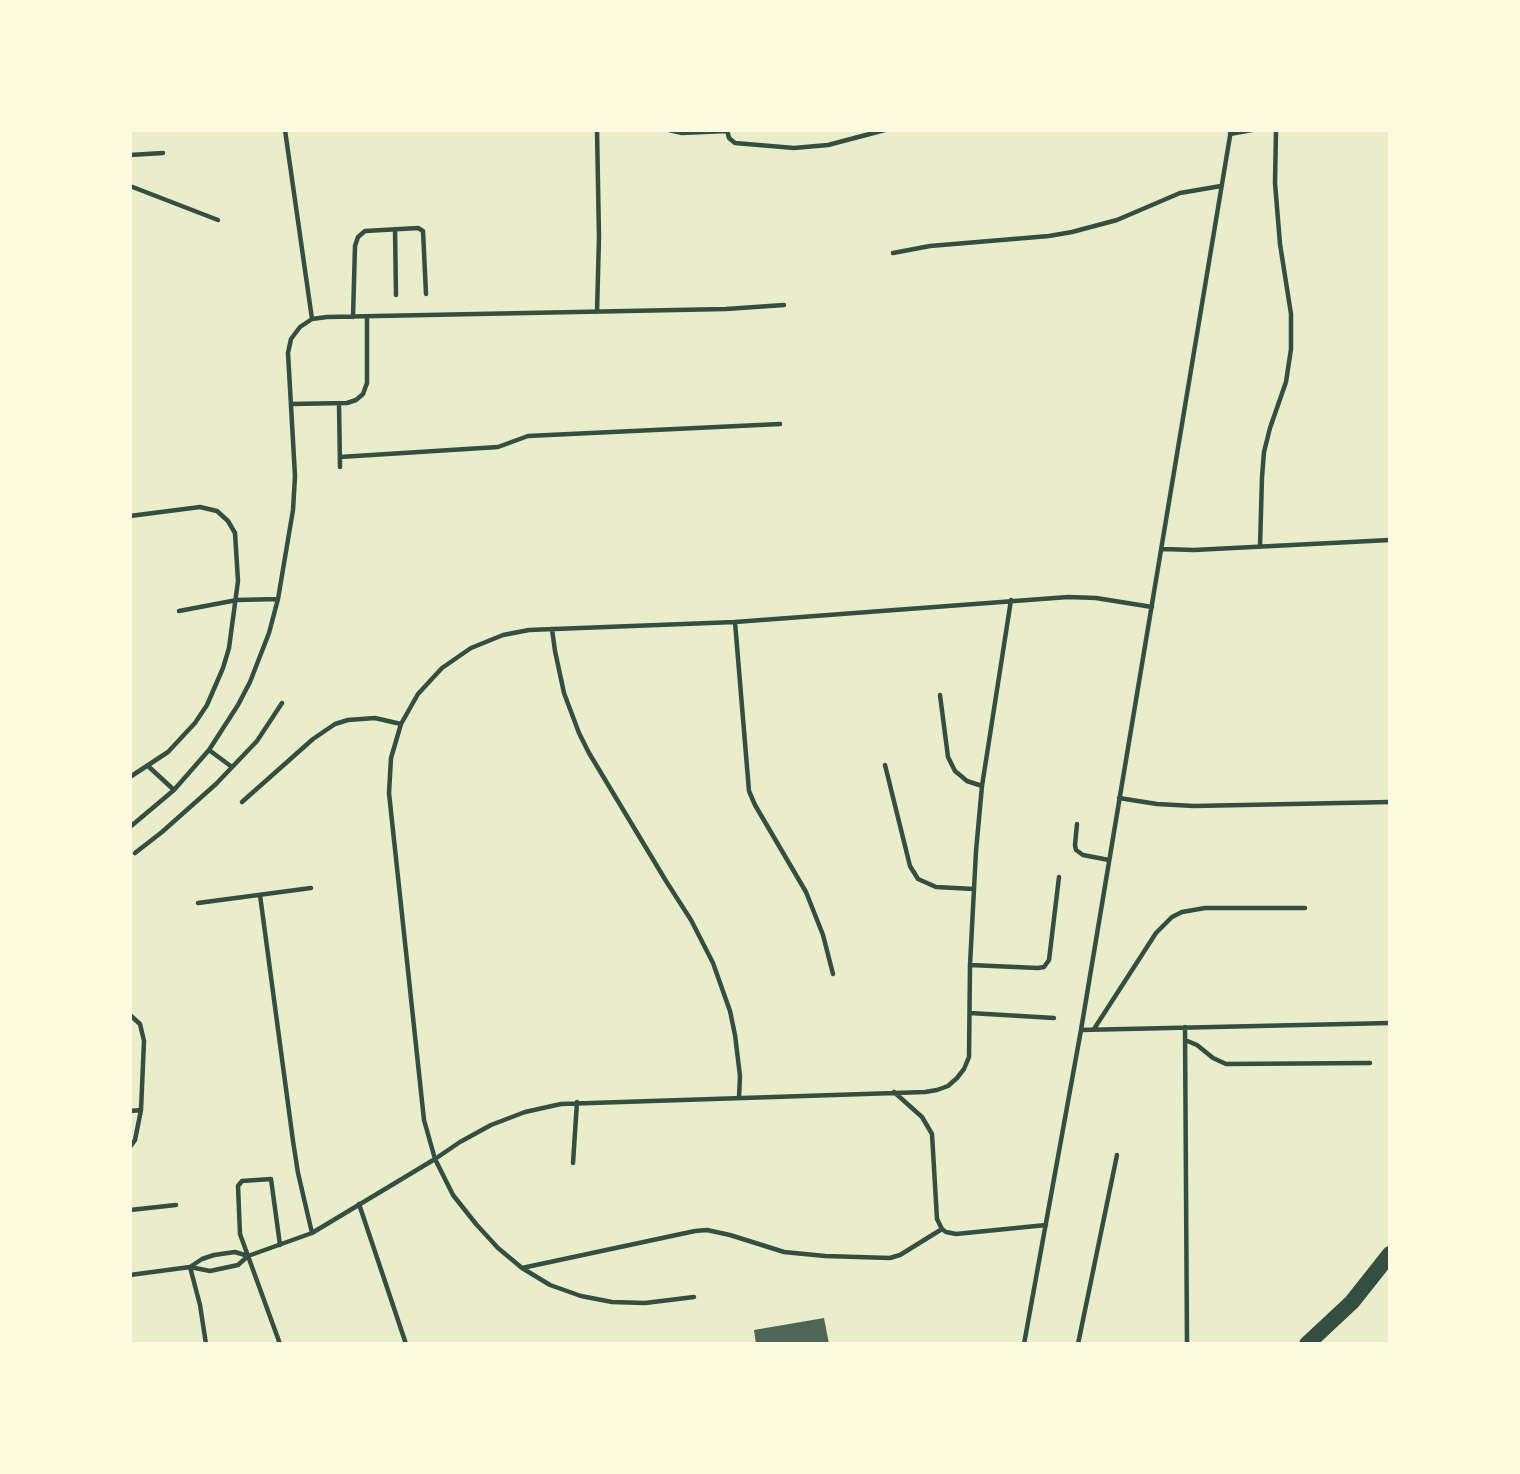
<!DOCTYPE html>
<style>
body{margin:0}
#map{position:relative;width:1520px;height:1474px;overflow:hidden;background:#e9edc9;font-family:"Noto Serif",serif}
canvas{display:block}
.frame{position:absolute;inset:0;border:132px solid #fefae0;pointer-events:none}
</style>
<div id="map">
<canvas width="1520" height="1474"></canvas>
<div class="frame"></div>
</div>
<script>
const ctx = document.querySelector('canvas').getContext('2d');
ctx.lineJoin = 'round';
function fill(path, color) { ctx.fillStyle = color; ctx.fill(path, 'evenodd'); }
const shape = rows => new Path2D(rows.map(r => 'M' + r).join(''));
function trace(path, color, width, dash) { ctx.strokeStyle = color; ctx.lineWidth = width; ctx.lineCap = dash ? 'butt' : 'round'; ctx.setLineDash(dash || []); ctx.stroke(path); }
fill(shape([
 [824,1318,829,1344,756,1344,754,1330]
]), '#4f6655');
trace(shape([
 [285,130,312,319],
 [597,130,599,237,597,312],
 [669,130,682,133,727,131],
 [727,130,729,138,735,143,794,148,828,145,885,130],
 [1230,134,1252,130],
 [130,155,163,153],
 [130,186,218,220],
 [395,229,396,295],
 [893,253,930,246,1049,236,1072,232,1117,220,1180,193,1221,186],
 [353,317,355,246,358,237,365,231,418,228,423,231,426,294],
 [339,403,340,467],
 [291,404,347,403,356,400,363,394,367,383,367,317],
 [340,457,498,447,528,436,780,424],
 [130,516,200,507,217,511,228,521,235,533,238,581,229,648,223,668,207,705,195,723,168,752,130,777],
 [1260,547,1262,477,1264,452,1270,428,1286,382,1291,349,1291,314,1280,244,1275,183,1276,130],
 [1163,549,1194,550,1390,540],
 [179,611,237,600,278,599],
 [735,622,749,791,755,805,806,892,823,935,833,974],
 [552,629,555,651,564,693,579,733,589,753,666,881,691,920,713,963,730,1011,735,1035,740,1076,739,1097],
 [940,695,948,757,955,771,967,781,982,786],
 [209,750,232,767],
 [885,765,910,866,918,879,936,887,974,889],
 [148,766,174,790],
 [1119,798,1157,804,1194,806,1390,802],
 [242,802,313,739,335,724,348,720,375,718,401,724],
 [1077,824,1075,845,1076,850,1083,855,1109,860],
 [130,827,174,790,209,750,238,705,250,682,269,633,278,599,293,510,295,476,288,353,291,339,300,327,312,319,327,317,726,309,784,305],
 [135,853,162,832,216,784,257,741,282,703],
 [260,895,293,1141,298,1173,312,1233],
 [198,903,311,888],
 [970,965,1038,968,1044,967,1049,960,1059,877],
 [970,1013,1054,1018],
 [130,1015,140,1024,144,1041,141,1110,135,1140,130,1147],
 [1185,1027,1187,1344],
 [1094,1029,1156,933,1172,917,1182,912,1205,908,1305,908],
 [1081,1030,1390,1023],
 [1185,1040,1197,1045,1213,1058,1226,1064,1370,1063],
 [894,1092,922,1117,932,1134,937,1219,942,1229,946,1232,956,1234,1046,1225],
 [130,1111,141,1110],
 [573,1163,577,1102],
 [359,1204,406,1344],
 [130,1210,176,1205],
 [280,1245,271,1179,242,1181,238,1186,240,1234,280,1344],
 [190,1267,200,1305,206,1344],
 [190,1267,202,1259,214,1255,235,1252,248,1256],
 [522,1268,695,1231,707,1230,730,1235,784,1252,825,1256,890,1258,900,1255,942,1229],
 [130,1275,190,1267,210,1271,238,1265,248,1256,312,1233,435,1159,460,1142,491,1125,525,1112,561,1104,925,1092,937,1090,948,1086,957,1078,964,1069,969,1057,970,965,976,851,982,786,1011,600],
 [694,1297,645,1303,612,1302,581,1296,550,1285,522,1268,498,1248,476,1224,453,1195,435,1159,424,1120,389,793,391,758,401,724,418,694,442,668,471,648,503,635,529,630,735,622,1068,597,1096,598,1152,607],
 [1024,1344,1081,1030,1231,130],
 [1078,1344,1117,1155]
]), '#344e41', 4.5);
trace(shape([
 [1307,1344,1352,1302,1390,1254]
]), '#344e41', 16);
</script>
